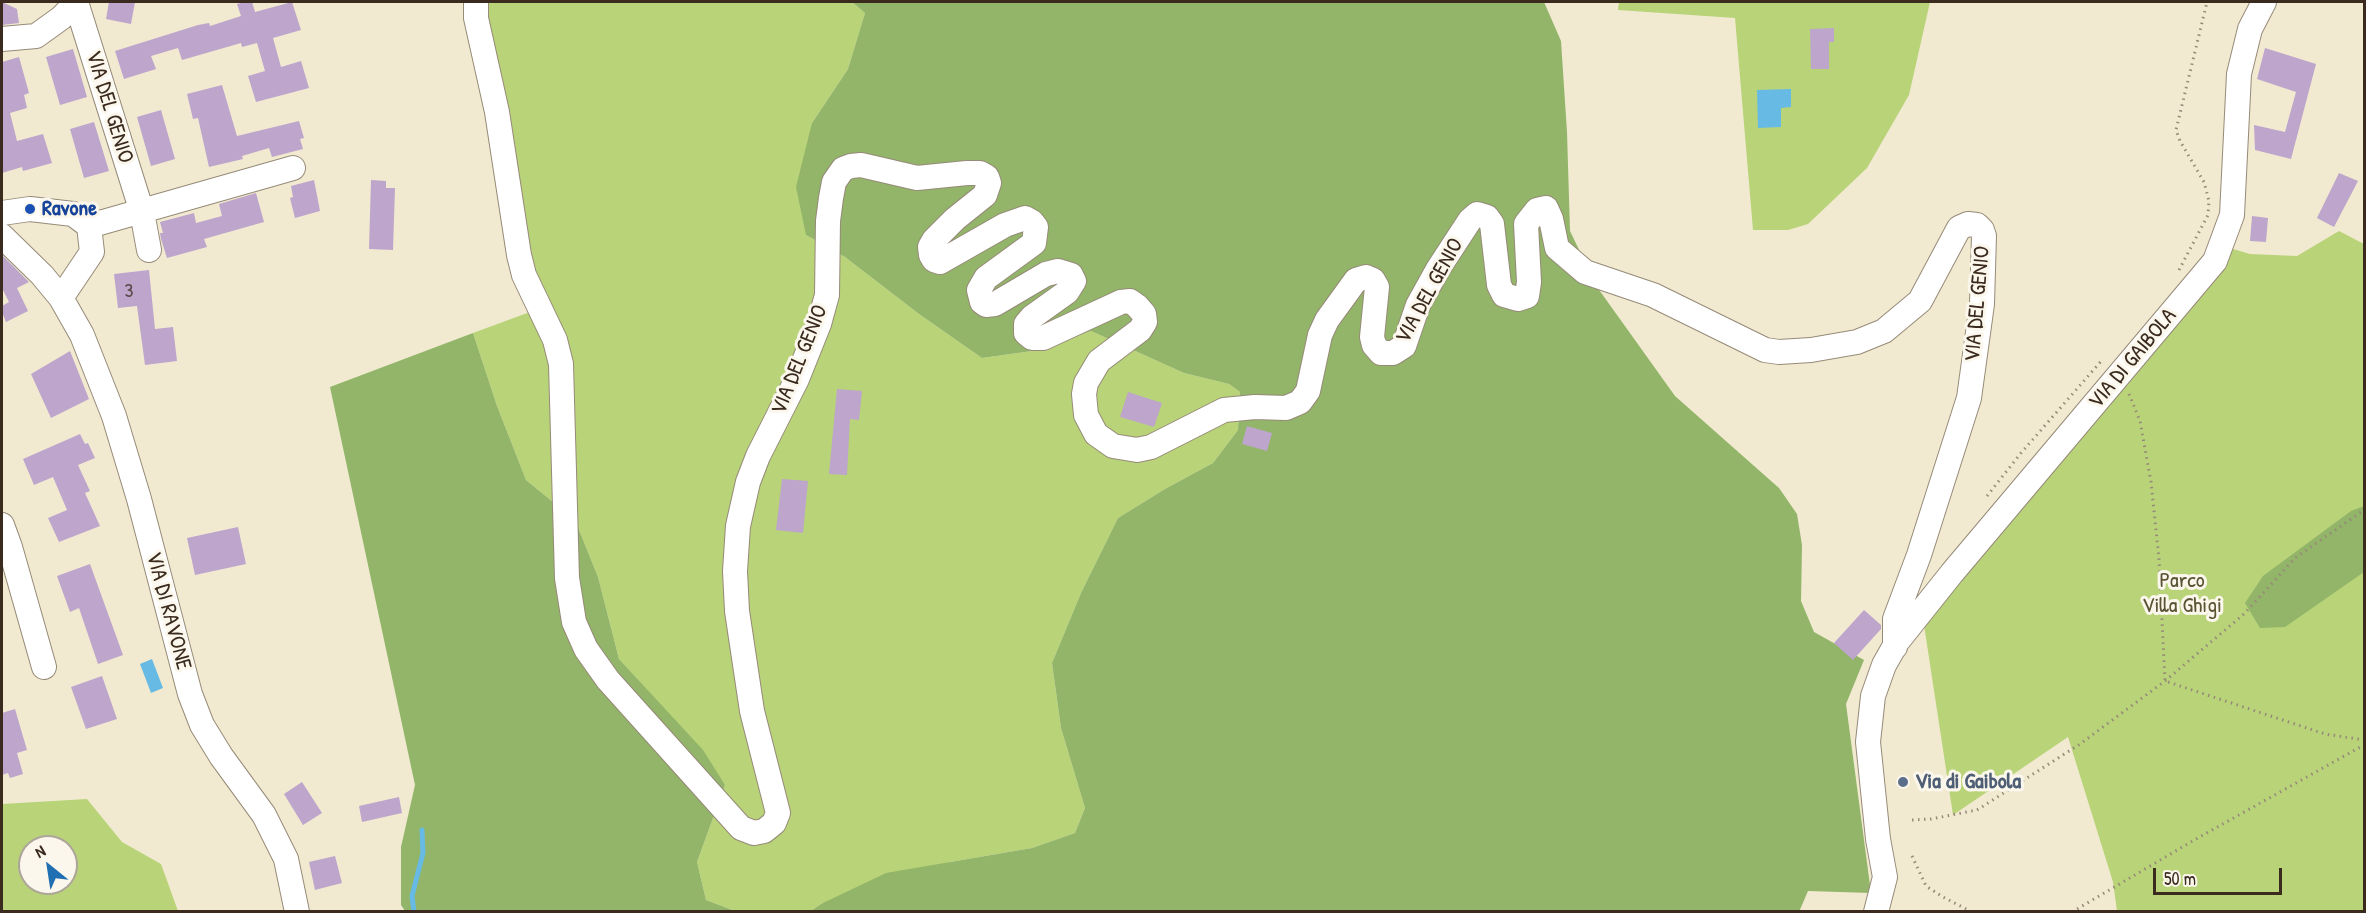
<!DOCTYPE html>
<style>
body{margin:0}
#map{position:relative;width:2366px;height:913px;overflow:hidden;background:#f1ead1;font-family:"Patrick Hand",sans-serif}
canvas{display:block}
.frame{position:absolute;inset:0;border:3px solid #3b2a1e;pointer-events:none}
.north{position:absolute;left:18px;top:835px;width:60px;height:60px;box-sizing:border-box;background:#fbf7ec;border:2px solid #aea59a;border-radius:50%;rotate:330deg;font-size:16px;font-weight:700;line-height:24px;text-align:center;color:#3b2a1e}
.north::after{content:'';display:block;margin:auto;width:21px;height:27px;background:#1f6fb2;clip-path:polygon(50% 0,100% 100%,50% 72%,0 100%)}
.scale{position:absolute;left:2153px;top:868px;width:129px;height:27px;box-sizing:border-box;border:3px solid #3b2a1e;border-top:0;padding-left:8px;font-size:18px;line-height:21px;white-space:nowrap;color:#3b2a1e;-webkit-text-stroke:4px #fbf7ec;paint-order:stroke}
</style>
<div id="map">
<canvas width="2366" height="913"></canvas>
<div class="frame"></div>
<div class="north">N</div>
<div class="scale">50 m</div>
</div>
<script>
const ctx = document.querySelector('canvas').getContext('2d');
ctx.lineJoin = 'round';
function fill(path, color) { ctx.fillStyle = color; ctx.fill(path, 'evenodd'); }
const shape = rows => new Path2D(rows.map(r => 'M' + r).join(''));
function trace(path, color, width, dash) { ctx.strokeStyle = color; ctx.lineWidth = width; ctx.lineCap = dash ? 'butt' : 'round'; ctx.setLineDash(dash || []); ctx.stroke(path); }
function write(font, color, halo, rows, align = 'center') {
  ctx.font = font + ' "Patrick Hand",sans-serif'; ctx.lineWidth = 6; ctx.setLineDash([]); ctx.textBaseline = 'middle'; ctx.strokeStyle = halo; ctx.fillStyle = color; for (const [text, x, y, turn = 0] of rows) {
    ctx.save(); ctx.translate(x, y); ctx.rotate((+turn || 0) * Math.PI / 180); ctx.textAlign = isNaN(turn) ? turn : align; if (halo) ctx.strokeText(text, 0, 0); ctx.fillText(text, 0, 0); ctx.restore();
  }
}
fill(shape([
 [479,2,852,2,865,13,848,69,812,123,806,235,845,257,919,314,982,358,1032,351,1091,331,1184,373,1229,384,1240,392,1238,430,1213,463,1165,489,1118,518,1081,593,1052,663,1061,728,1085,808,1075,833,1032,848,950,862,821,904,811,911,735,911,706,900,697,862,725,785,657,701,619,659,598,577,575,520,526,480,497,406,473,333,538,309],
 [1619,2,1930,2,1909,95,1867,168,1808,224,1788,230,1753,230,1735,18,1618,10],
 [2339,231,2364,244,2364,911,2117,911,2113,882,2068,737,1953,815,1924,625,2223,246,2250,254,2297,256],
 [87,799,122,842,161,864,178,911,2,911,2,804],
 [30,847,66,847,66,883,30,883]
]), '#b9d379');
fill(shape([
 [852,2,1544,2,1561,41,1567,132,1570,231,1597,287,1675,396,1779,488,1797,514,1802,545,1801,601,1814,632,1864,660,1846,704,1871,893,1808,891,1799,912,811,911,821,904,886,873,1032,848,1075,833,1085,808,1061,728,1052,663,1081,593,1118,518,1165,489,1213,463,1238,430,1240,392,1229,384,1184,373,1091,331,1032,351,982,358,919,314,845,257,806,235,796,187,812,123,848,69,865,13],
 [473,333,497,406,526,480,575,520,598,577,619,659,703,750,725,785,697,862,706,900,735,911,405,911,401,905,401,847,415,785,330,387],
 [2364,506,2364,572,2285,627,2260,628,2245,603,2263,576,2351,511]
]), '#92b569');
fill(shape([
 [1791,89,1791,107,1781,108,1781,127,1758,128,1757,90],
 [152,659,163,688,151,693,140,664]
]), '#67bae3');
trace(shape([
 [414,912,412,896,423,853,422,830]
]), '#67bae3', 5);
fill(shape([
 [2,2,17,9,19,23,2,25],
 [109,2,135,2,131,24,106,19],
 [245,2,252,2,255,12,292,2,301,30,273,38,281,67,301,61,309,88,256,102,248,76,265,71,257,43,242,47,241,43,182,60,178,48,151,56,156,69,124,79,115,51,198,25,209,23,210,26,241,16,237,4],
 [1834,28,1834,42,1829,42,1829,69,1811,69,1810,29],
 [2265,48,2316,64,2291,159,2255,150,2254,125,2285,132,2296,92,2257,79],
 [73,49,87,97,60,105,46,57],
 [19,57,29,93,24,95,27,108,10,113,17,141,43,134,52,163,23,171,22,167,2,173,2,62],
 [222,85,237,136,299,121,304,138,300,139,303,149,272,157,269,148,242,156,243,159,209,167,198,118,193,119,187,94],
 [161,110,175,159,151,166,137,117],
 [94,122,109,171,84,178,70,129],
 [2339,173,2358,181,2334,227,2317,218],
 [314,180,320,211,295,218,290,198,293,197,291,186],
 [371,180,386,181,386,188,395,188,393,250,369,249],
 [256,193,264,222,204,239,207,247,167,258,161,239,160,233,163,233,160,222,194,213,196,223,222,216,219,204],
 [2252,216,2268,218,2266,242,2250,241],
 [2,255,29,282,17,288,28,311,6,322,2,312,2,306,9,302,2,288],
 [149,270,155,329,173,327,177,361,145,365,137,306,118,308,114,274],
 [70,351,89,399,51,418,31,374],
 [837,389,862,391,859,420,850,419,847,475,829,474],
 [1128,392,1162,403,1154,427,1120,417],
 [1247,426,1272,433,1267,451,1242,444],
 [80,434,85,444,88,443,95,458,78,465,90,491,85,493,100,526,59,542,48,518,67,510,53,477,34,485,23,459],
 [782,479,808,481,803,533,776,530],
 [238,527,246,564,195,575,187,538],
 [90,564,123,655,98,664,79,608,70,612,57,576],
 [1864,610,1881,625,1881,629,1853,660,1834,643],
 [102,676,117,719,86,729,71,687],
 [15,709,27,750,17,753,23,774,10,778,8,773,2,775,2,713],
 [302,782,322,813,303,825,284,794],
 [399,797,402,813,362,822,359,806],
 [335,856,342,883,315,890,309,862]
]), '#bda5cc');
const minor = shape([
 [76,2,142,212,149,250],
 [476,2,476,18,497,112,519,255,524,275,555,340,561,364,567,578,574,622,586,649,608,680,741,828,754,833,764,831,774,823,778,813,752,711,737,611,735,571,738,526,748,482,758,456,797,379,819,324,827,295,828,221,831,198,834,182,843,169,851,166,861,165,917,178,967,173,980,173,987,177,989,183,985,195,955,219,934,240,930,247,931,255,934,260,940,262,1005,225,1025,218,1032,222,1036,227,1034,243,986,278,979,290,982,302,986,305,995,304,1046,274,1058,271,1071,275,1074,281,1067,292,1032,317,1026,324,1026,333,1032,338,1043,338,1121,302,1130,301,1137,306,1144,314,1145,322,1140,330,1099,361,1086,383,1084,394,1086,415,1096,434,1113,446,1137,450,1151,447,1224,410,1255,407,1286,408,1300,402,1308,391,1320,335,1327,320,1356,280,1366,277,1373,280,1377,287,1372,337,1374,345,1381,353,1393,353,1404,346,1418,305,1438,269,1470,220,1477,214,1487,217,1492,224,1499,285,1504,295,1518,299,1527,296,1529,282,1526,224,1537,210,1546,208,1551,219,1557,248,1585,272,1653,295,1765,350,1779,352,1811,350,1857,342,1884,331,1920,301,1959,228,1968,224,1977,225,1982,230,1984,236,1982,304,1969,398,1919,555,1895,619,1895,647],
 [2,39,36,36,61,18,77,2],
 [2,213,30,209,73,214,89,226,92,252,61,298],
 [89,226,293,168],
 [2,236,42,275,61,298,82,335,114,416,139,499,190,694,202,725,221,756,264,815,286,859,297,912],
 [2,525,10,547,44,667],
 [1876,912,1885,877,1878,839,1868,742,1873,696,1884,665,1897,642,1952,573,2215,261,2232,215,2239,74,2250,29,2264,2]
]);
trace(minor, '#968a78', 26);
trace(shape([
 [2179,270,2208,215,2209,201,2204,182,2180,141,2176,130,2207,2],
 [2129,394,2140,421,2151,482,2159,559,2165,681,2325,734,2364,740],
 [1987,496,2021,453,2103,359],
 [1912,820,1931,819,1977,810,2080,744,2165,681,2244,614,2295,558,2364,510],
 [1912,856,1926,886,1943,897,1972,912],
 [2072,912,2196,839,2364,745]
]), '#968a78', 3, [1.5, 4.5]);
trace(minor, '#fff', 24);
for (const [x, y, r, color] of [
 [30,209,6,"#1a4fb4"],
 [1903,782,6,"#5c6f8a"]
]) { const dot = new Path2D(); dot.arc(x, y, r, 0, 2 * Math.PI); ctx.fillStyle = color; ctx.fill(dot); trace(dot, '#fbf7ec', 2); }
write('20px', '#5c494a', null, [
 ["3",129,292]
]);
write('22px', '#3b2a1e', '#fbf7ec', [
 ["VIA DEL GENIO",109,107,73],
 ["VIA DEL GENIO",1430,291,-61],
 ["VIA DEL GENIO",1978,304,-85],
 ["VIA DI GAIBOLA",2133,359,-50],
 ["VIA DEL GENIO",800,360,-68],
 ["VIA DI RAVONE",168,611,75]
]);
write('bold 22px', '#164399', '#fbf7ec', [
 ["Ravone",42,209]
], 'left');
write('22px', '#5a5435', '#fbf7ec', [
 ["Parco",2182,581],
 ["Villa Ghigi",2182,606]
]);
write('bold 22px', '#4e5e75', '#fbf7ec', [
 ["Via di Gaibola",1915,782]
], 'left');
</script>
